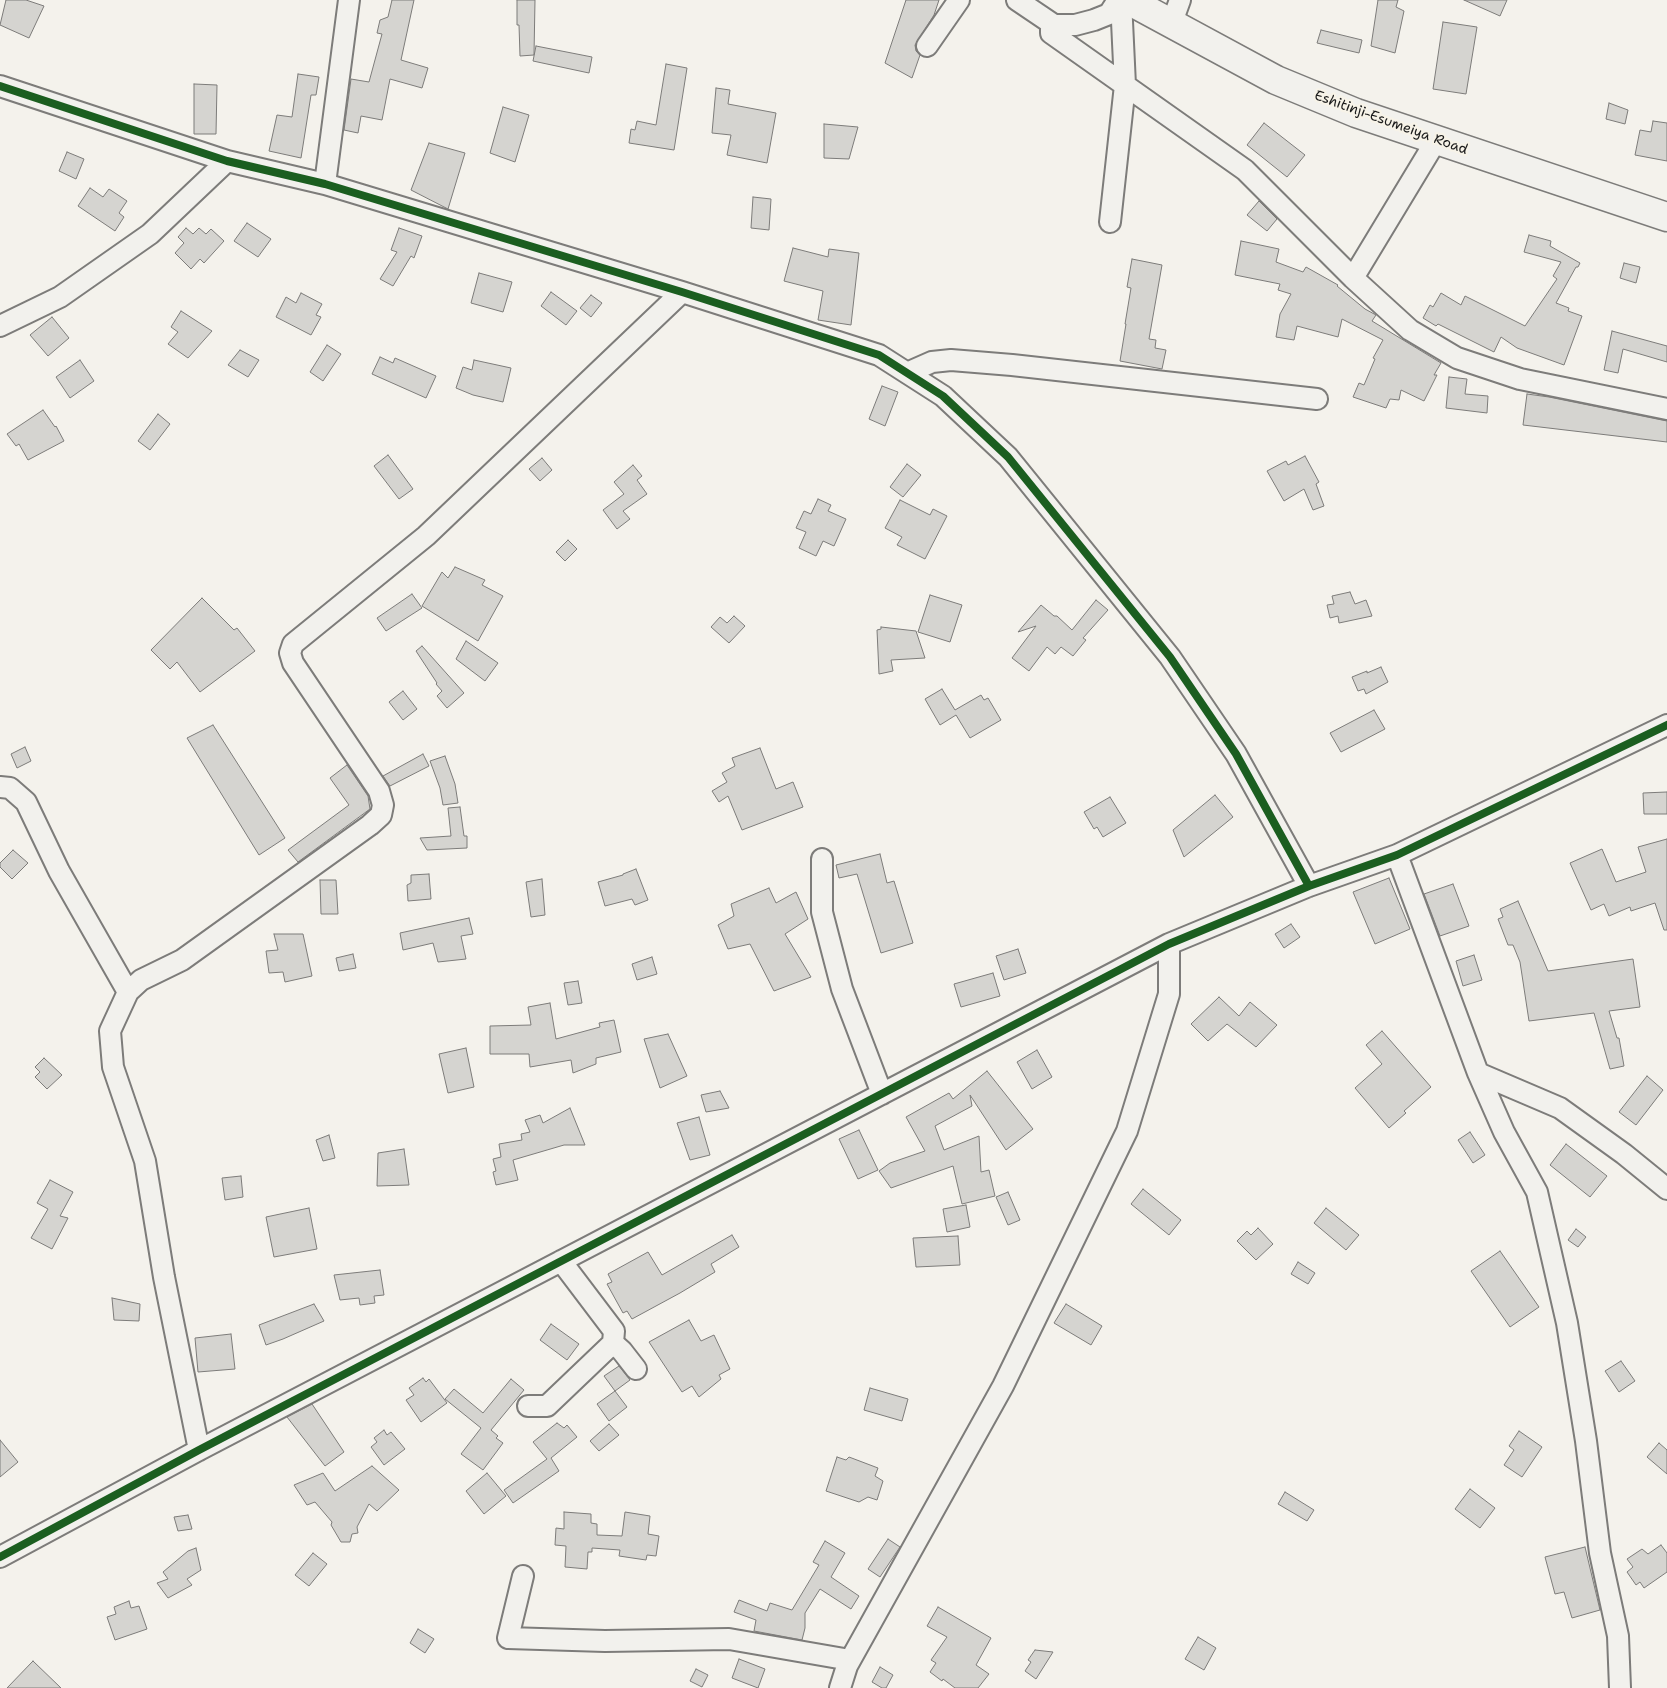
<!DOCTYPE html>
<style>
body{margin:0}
canvas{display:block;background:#f4f2ec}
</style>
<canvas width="1667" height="1688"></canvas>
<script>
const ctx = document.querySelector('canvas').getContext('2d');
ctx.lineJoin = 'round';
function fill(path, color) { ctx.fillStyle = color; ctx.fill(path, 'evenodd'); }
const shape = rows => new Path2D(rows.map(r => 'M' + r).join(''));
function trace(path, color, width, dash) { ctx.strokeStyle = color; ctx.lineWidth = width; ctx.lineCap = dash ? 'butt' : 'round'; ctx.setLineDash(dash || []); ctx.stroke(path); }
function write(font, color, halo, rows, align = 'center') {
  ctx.font = font + ' "Shantell Sans",sans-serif'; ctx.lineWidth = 4.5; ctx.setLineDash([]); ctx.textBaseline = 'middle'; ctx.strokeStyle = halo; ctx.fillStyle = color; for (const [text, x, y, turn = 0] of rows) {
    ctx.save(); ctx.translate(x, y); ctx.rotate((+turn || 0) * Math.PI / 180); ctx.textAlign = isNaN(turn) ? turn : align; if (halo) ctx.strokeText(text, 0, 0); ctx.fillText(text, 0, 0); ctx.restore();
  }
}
const building = shape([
 [6,0,26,0,44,6,29,38,0,25,6,0],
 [392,0,414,0,401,60,428,68,422,88,390,79,382,120,361,116,358,133,344,130,351,79,369,82,382,34,377,33,380,20,388,17,392,0],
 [517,0,535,0,534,55,520,56,519,25,517,25,517,0],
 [906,0,939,0,934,15,915,45,916,51,920,55,912,78,885,63,906,0],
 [1378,0,1398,0,1396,7,1404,11,1395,53,1371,46,1378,0],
 [1464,0,1507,0,1500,16,1464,0],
 [1443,22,1477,27,1466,94,1433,89,1443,22],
 [1321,30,1362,40,1359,53,1317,43,1321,30],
 [536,46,592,57,589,73,533,61,536,46],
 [666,64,687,68,674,150,629,143,631,129,635,130,637,121,656,125,666,64],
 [298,74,319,77,316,95,311,95,301,158,269,151,277,115,292,117,298,74],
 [194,84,217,85,216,134,194,134,194,84],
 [716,88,730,90,728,104,776,113,767,163,727,155,731,135,712,133,716,88],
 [1609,103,1628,110,1625,124,1606,119,1609,103],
 [503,107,529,115,515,162,490,153,503,107],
 [1653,121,1667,123,1667,161,1635,155,1640,130,1651,132,1653,121],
 [1264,123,1305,155,1287,177,1247,145,1264,123],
 [824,124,858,127,849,159,824,158,824,124],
 [429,143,465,153,448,209,411,190,429,143],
 [67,152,84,159,76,179,59,171,67,152],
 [90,188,103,197,109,189,127,201,119,213,124,217,115,231,78,206,90,188],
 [753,197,771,199,769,230,751,228,753,197],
 [1259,201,1277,219,1267,231,1247,215,1259,201],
 [247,223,271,239,258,257,234,241,247,223],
 [186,228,193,234,199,228,206,234,211,229,224,241,204,263,200,259,191,269,175,253,184,243,178,237,186,228],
 [399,228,422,236,414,258,411,256,393,286,380,279,397,252,391,250,399,228],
 [1529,235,1551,241,1550,246,1580,263,1578,267,1576,267,1556,303,1569,308,1568,311,1582,316,1564,365,1517,348,1501,337,1494,352,1438,324,1436,326,1423,318,1430,305,1433,307,1441,293,1461,305,1465,296,1525,326,1557,279,1553,276,1561,262,1524,252,1529,235],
 [1241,241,1279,249,1276,262,1303,272,1306,267,1338,285,1337,286,1365,309,1376,315,1372,321,1441,363,1434,375,1437,375,1424,401,1401,390,1399,400,1390,399,1386,408,1353,397,1359,383,1364,385,1375,359,1373,358,1383,340,1342,319,1338,337,1297,326,1294,340,1276,337,1280,314,1291,294,1278,290,1280,284,1235,275,1241,241],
 [793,248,828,257,829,249,859,253,851,325,818,320,823,291,784,281,793,248],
 [1132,259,1162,265,1149,339,1156,340,1155,348,1166,350,1162,369,1120,361,1126,324,1125,324,1131,288,1127,287,1132,259],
 [1624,263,1640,267,1636,283,1620,278,1624,263],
 [479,273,512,282,503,312,471,303,479,273],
 [551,292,577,311,566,325,541,306,551,292],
 [301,293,322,304,316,315,321,317,311,335,276,317,286,297,296,303,301,293],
 [591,295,602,303,591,317,580,308,591,295],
 [181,311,212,331,188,358,168,344,178,332,171,327,181,311],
 [52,317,69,338,48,356,30,335,52,317],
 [1612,331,1667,346,1667,362,1623,349,1618,373,1604,370,1612,331],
 [327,345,341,354,323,381,310,372,327,345],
 [240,350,259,360,248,377,228,365,240,350],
 [380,357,393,363,395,358,436,376,426,398,372,374,380,357],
 [80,360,94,381,70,398,56,377,80,360],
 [474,360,511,368,503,402,473,395,456,388,463,367,472,370,474,360],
 [1449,377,1467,379,1465,394,1488,396,1487,413,1446,408,1449,377],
 [882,386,898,392,885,426,869,419,882,386],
 [1527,394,1549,397,1667,421,1667,442,1523,425,1527,394],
 [43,410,55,427,56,426,64,441,28,460,19,444,16,446,7,434,43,410],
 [158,414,170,424,150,450,138,441,158,414],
 [388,455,413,489,399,499,374,466,388,455],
 [1305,456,1319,482,1316,484,1324,506,1313,510,1304,489,1284,501,1267,471,1286,461,1288,465,1305,456],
 [542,458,552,470,540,481,529,469,542,458],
 [907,464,921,475,903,497,890,487,907,464],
 [633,465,642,476,637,480,647,494,623,511,630,519,617,529,603,510,624,494,614,482,633,465],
 [818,499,831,505,828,511,846,519,834,546,823,541,816,556,799,548,806,532,796,528,804,511,811,514,818,499],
 [900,500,930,515,933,509,947,516,925,559,897,545,902,537,885,528,900,500],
 [568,540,577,549,565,561,556,552,568,540],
 [455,567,485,580,482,585,503,596,478,641,422,606,442,572,448,578,455,567],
 [1350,592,1355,604,1366,600,1372,616,1339,623,1338,616,1330,618,1327,605,1334,604,1332,596,1350,592],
 [412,594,422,608,386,631,377,618,412,594],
 [930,595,962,605,950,642,918,632,930,595],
 [202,598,234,630,237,628,255,651,200,692,177,662,170,669,151,650,202,598],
 [1096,600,1108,610,1083,638,1086,640,1073,656,1061,647,1055,654,1047,647,1029,671,1012,658,1036,626,1018,632,1041,605,1054,616,1057,616,1072,630,1096,600],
 [734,616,745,626,729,643,711,627,720,617,727,623,734,616],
 [881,627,916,631,925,658,891,660,893,671,879,674,877,630,881,629,881,627],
 [466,641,498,663,485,681,456,659,466,641],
 [422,646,464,693,447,708,437,696,442,691,436,684,437,683,416,651,422,646],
 [1381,667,1388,682,1366,694,1364,689,1358,691,1352,677,1367,671,1367,673,1381,667],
 [942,689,955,710,981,695,984,700,988,698,1001,720,970,738,956,715,940,725,925,699,942,689],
 [403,691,417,709,403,720,389,702,403,691],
 [1374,710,1385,729,1341,752,1330,733,1374,710],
 [213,725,285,838,259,855,187,738,213,725],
 [25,747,31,761,17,768,11,754,25,747],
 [760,748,776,789,793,782,803,807,742,830,728,796,719,802,712,791,727,782,722,773,735,766,732,758,760,748],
 [423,754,429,766,390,786,383,776,423,754],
 [445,756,455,784,458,803,443,805,440,788,430,761,445,756],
 [347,765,368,796,370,809,298,862,288,850,349,805,330,778,347,765],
 [1667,792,1667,814,1644,814,1643,793,1667,792],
 [1215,795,1233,817,1184,857,1173,830,1215,795],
 [1110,797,1126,823,1103,837,1097,827,1094,829,1084,812,1110,797],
 [460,807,464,836,467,836,467,848,427,850,420,838,451,836,448,808,460,807],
 [1667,839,1667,930,1664,930,1655,903,1631,911,1630,907,1609,916,1604,904,1591,910,1570,863,1602,849,1616,882,1646,872,1638,847,1667,839],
 [13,850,28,863,12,879,0,867,0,863,13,850],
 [880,854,887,883,894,881,913,943,881,953,857,874,839,878,836,865,880,854],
 [636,869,648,900,635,905,632,899,605,906,598,882,623,875,623,874,636,869],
 [429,874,431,899,408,901,407,885,411,883,411,875,429,874],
 [1389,878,1410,929,1375,944,1353,892,1389,878],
 [542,879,545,915,531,917,526,882,542,879],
 [320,880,336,880,338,914,321,914,320,880],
 [1453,884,1469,926,1440,936,1424,894,1453,884],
 [769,888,776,903,796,892,808,919,785,934,811,977,774,991,750,944,728,949,718,925,734,916,731,904,769,888],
 [1518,901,1548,971,1633,959,1640,1007,1609,1011,1617,1038,1619,1038,1624,1066,1610,1069,1594,1013,1529,1021,1520,962,1513,945,1508,945,1498,919,1503,917,1500,909,1518,901],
 [469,918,473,934,461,936,466,959,438,962,433,943,403,950,400,933,469,918],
 [1291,924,1300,937,1284,948,1275,934,1291,924],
 [274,934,303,934,312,976,285,982,283,972,269,973,266,951,278,950,274,934],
 [1018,949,1026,973,1004,980,996,956,1018,949],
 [353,954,356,968,339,971,336,958,353,954],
 [1474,955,1482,980,1463,986,1456,961,1474,955],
 [652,957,657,974,637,980,632,964,652,957],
 [993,973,1000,996,961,1007,954,984,993,973],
 [578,981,582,1003,568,1005,564,983,578,981],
 [1219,997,1239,1016,1250,1002,1277,1025,1256,1047,1227,1024,1208,1041,1191,1024,1219,997],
 [550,1003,556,1039,600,1027,599,1023,614,1020,621,1052,596,1058,596,1064,573,1073,571,1060,530,1067,529,1054,490,1054,490,1026,531,1025,528,1007,550,1003],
 [1382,1031,1431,1087,1404,1111,1406,1113,1389,1128,1355,1088,1382,1064,1366,1045,1382,1031],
 [668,1034,687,1076,660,1088,644,1039,668,1034],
 [466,1048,474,1087,448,1093,439,1054,466,1048],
 [1037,1050,1052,1077,1032,1089,1017,1062,1037,1050],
 [44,1058,62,1075,47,1089,35,1077,40,1072,35,1067,44,1058],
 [987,1071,1033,1129,1006,1150,970,1095,972,1106,935,1126,944,1150,979,1136,981,1172,989,1170,995,1196,962,1204,953,1166,891,1188,879,1171,890,1163,925,1151,906,1117,949,1093,953,1099,987,1071],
 [1647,1076,1663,1090,1636,1125,1619,1112,1647,1076],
 [720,1091,729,1108,706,1112,701,1095,720,1091],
 [570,1108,585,1145,564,1145,513,1160,518,1180,496,1185,493,1172,496,1171,493,1159,501,1157,499,1144,522,1140,521,1134,530,1132,525,1120,540,1115,543,1123,570,1108],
 [699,1117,710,1155,690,1160,677,1123,699,1117],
 [859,1130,878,1170,858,1179,839,1139,859,1130],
 [1470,1132,1485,1155,1473,1163,1458,1140,1470,1132],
 [329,1135,335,1158,323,1161,316,1140,329,1135],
 [1566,1144,1607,1176,1590,1197,1550,1165,1566,1144],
 [404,1149,409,1185,377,1186,378,1153,404,1149],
 [241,1176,243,1197,225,1200,222,1178,241,1176],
 [50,1180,73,1192,60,1216,68,1218,52,1249,31,1238,48,1209,37,1203,50,1180],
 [1143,1189,1181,1220,1169,1235,1131,1204,1143,1189],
 [1008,1192,1020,1220,1008,1225,996,1197,1008,1192],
 [966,1205,970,1227,947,1232,943,1209,966,1205],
 [309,1208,317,1249,274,1257,266,1217,309,1208],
 [1326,1208,1359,1235,1346,1250,1314,1223,1326,1208],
 [1258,1228,1273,1244,1256,1260,1237,1241,1247,1231,1251,1235,1258,1228],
 [1576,1229,1586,1237,1578,1247,1568,1240,1576,1229],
 [732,1235,739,1247,711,1264,715,1272,680,1293,632,1319,627,1311,623,1313,607,1284,612,1282,608,1274,648,1252,662,1275,732,1235],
 [958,1236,960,1265,916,1267,913,1238,958,1236],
 [1500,1251,1539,1307,1510,1327,1471,1271,1500,1251],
 [1298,1262,1315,1273,1308,1284,1291,1274,1298,1262],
 [380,1270,384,1295,374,1296,375,1303,360,1305,359,1298,340,1300,334,1275,380,1270],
 [112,1298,140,1304,139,1321,114,1320,112,1298],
 [314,1304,324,1321,283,1339,266,1345,259,1325,314,1304],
 [1066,1304,1102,1326,1091,1345,1054,1323,1066,1304],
 [689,1320,701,1341,714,1335,730,1369,719,1375,721,1379,699,1397,692,1386,682,1392,649,1342,689,1320],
 [551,1324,579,1344,567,1360,540,1340,551,1324],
 [231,1334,235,1369,198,1372,195,1338,231,1334],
 [1621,1361,1635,1381,1619,1392,1605,1371,1621,1361],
 [619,1366,630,1380,615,1391,604,1376,619,1366],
 [423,1378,426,1382,429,1379,447,1403,421,1422,406,1400,414,1395,409,1388,423,1378],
 [511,1379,524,1390,491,1430,498,1436,496,1438,503,1443,483,1470,461,1454,481,1428,445,1399,454,1389,483,1413,511,1379],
 [870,1388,908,1399,902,1421,864,1410,870,1388],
 [615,1391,627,1407,609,1421,597,1404,615,1391],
 [312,1404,344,1452,325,1466,287,1417,312,1404],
 [557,1423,564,1428,567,1425,577,1437,551,1458,559,1471,513,1503,504,1490,547,1459,533,1442,557,1423],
 [609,1424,619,1435,599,1451,590,1441,609,1424],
 [384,1430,387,1435,391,1432,405,1449,384,1465,371,1447,377,1442,374,1438,384,1430],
 [1519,1431,1542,1447,1522,1477,1504,1465,1514,1450,1509,1446,1519,1431],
 [0,1440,18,1462,0,1477,0,1440],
 [1659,1443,1667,1450,1667,1474,1647,1457,1659,1443],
 [837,1457,846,1460,849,1457,878,1468,875,1476,883,1481,877,1500,868,1497,859,1502,826,1491,837,1457],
 [372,1466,399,1490,377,1511,369,1504,357,1527,358,1533,352,1534,350,1542,341,1542,331,1525,332,1522,315,1502,307,1505,294,1485,323,1473,335,1491,372,1466],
 [487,1473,506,1496,484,1514,466,1491,487,1473],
 [1470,1489,1495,1508,1480,1528,1455,1509,1470,1489],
 [1285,1492,1314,1510,1307,1521,1278,1504,1285,1492],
 [564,1512,591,1514,591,1523,597,1524,597,1535,622,1536,625,1512,650,1516,648,1534,659,1536,656,1556,647,1555,646,1560,619,1556,620,1550,592,1548,592,1552,588,1552,587,1569,565,1567,566,1546,555,1545,556,1528,564,1529,564,1512],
 [188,1515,192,1529,178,1531,174,1517,188,1515],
 [888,1539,900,1547,880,1577,868,1569,888,1539],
 [825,1541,845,1553,831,1577,859,1596,851,1609,820,1589,805,1613,805,1628,802,1640,754,1631,756,1620,734,1612,739,1600,767,1611,770,1603,792,1610,819,1565,813,1562,825,1541],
 [1661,1545,1667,1553,1667,1572,1644,1588,1640,1582,1636,1585,1627,1572,1633,1567,1627,1559,1642,1549,1648,1554,1661,1545],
 [1585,1547,1600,1610,1572,1618,1564,1592,1555,1594,1545,1557,1585,1547],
 [196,1548,201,1570,187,1579,192,1585,168,1598,157,1583,168,1579,163,1572,188,1551,196,1548],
 [313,1553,327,1564,309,1586,295,1575,313,1553],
 [129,1601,131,1608,139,1606,147,1629,115,1640,107,1617,116,1614,114,1607,129,1601],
 [938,1607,991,1638,976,1665,989,1674,978,1688,955,1688,943,1679,942,1681,930,1672,936,1663,931,1660,947,1637,927,1626,938,1607],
 [418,1629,434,1639,425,1653,410,1643,418,1629],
 [1198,1637,1216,1648,1204,1670,1185,1659,1198,1637],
 [1035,1650,1053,1652,1036,1679,1025,1671,1031,1662,1028,1660,1035,1650],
 [739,1659,765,1669,758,1688,732,1678,739,1659],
 [33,1661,61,1688,7,1688,33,1661],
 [880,1667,893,1675,886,1688,882,1688,872,1682,880,1667],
 [696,1669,708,1675,702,1687,690,1681,696,1669]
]);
fill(building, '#d5d4d0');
trace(building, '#7d7c7a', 1);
const street = shape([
 [1017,0,1054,25],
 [1118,0,1109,14,1094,20,1075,25,1054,25,1051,28,1051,33,1245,170,1353,278,1410,330,1457,358,1520,379,1667,409],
 [1171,25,1180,0],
 [927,46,959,0],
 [0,86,227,161,325,184,682,292,879,355,943,396,1008,457,1170,657,1236,754,1309,886],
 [325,184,349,0],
 [1110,222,1125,85,1121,0],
 [1353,278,1437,139],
 [0,326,60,297,150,234,227,161],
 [907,373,932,362,951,360,1012,365,1317,399],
 [0,787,10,788,26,802,59,871,128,992],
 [1397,855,1478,1073,1504,1132,1537,1192,1567,1323,1586,1441,1600,1553,1618,1636,1620,1688],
 [822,859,822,912,842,989,882,1094],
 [1478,1073,1560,1108,1624,1154,1667,1189],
 [561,1261,614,1331,613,1343,622,1351,636,1369],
 [528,1406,547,1406,613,1343],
 [199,1450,164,1277,145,1161,113,1067,110,1031,128,992,141,980,182,960,370,825,381,815,383,805,379,791,293,663,290,653,293,644,426,536,682,292],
 [0,1557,199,1450,1169,944,1309,886,1397,855,1667,725],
 [523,1576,508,1638,605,1641,729,1639,850,1660],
 [840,1688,847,1666,1003,1386,1127,1131,1169,994,1169,944]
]);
const highway = shape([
 [1128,0,1276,80,1356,113,1667,217]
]);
trace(street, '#7d7c7a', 24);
trace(highway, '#7d7c7a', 31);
trace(street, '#f2f1ed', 20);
trace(highway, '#f2f1ed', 28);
trace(shape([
 [0,86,227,161,325,184,682,292,879,355,943,396,1008,457,1170,657,1236,754,1309,886],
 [0,1557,199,1450,1169,944,1309,886,1397,855,1667,725]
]), '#1b5e20', 8);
write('14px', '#1c1c1c', '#f7f3e8', [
 ["Eshitinji-Esumeiya Road",1391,123,20]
]);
</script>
